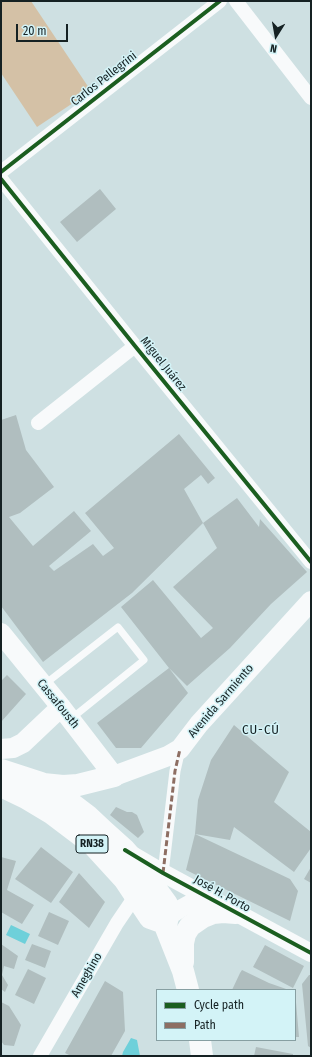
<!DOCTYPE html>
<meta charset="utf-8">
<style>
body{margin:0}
#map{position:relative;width:312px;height:1057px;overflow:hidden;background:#cee0e2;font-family:"Fira Sans Condensed",sans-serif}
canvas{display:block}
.frame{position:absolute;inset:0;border:2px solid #152123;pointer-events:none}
.legend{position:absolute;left:156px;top:989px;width:140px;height:52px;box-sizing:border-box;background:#d3f3f7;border:1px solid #879fa2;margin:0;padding:5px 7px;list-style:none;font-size:12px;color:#152123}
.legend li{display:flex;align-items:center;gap:8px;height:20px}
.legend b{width:20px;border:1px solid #879fa2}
.north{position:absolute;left:256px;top:16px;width:40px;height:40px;-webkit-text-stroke:3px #d3f3f7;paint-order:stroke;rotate:191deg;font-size:11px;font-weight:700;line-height:16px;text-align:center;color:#152123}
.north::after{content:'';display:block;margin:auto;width:14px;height:18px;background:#152123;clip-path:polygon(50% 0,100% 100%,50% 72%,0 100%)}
.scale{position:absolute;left:16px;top:24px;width:52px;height:18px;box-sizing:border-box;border:2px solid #152123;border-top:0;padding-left:5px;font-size:12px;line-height:14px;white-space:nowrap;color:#152123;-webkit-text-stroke:3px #d3f3f7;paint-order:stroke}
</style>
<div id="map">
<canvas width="312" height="1057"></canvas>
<div class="frame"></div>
<ul class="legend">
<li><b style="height:5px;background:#1b5e20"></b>Cycle path</li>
<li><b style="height:5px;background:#8d6e63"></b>Path</li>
</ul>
<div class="north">N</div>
<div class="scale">20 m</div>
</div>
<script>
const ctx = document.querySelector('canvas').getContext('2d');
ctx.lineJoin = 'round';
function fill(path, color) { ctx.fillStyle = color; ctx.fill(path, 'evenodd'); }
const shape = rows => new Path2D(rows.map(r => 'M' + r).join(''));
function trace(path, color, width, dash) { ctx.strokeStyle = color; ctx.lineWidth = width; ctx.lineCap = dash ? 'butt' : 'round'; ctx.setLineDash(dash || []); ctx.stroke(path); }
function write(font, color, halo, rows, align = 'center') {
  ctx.font = font + ' "Fira Sans Condensed",sans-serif'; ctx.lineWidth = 3; ctx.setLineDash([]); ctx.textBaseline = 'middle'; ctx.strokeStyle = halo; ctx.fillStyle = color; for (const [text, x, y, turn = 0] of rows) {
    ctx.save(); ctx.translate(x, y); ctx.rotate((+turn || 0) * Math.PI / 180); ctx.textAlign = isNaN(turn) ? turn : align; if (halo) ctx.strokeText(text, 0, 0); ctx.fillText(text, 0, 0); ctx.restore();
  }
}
fill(shape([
 [1,1,31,1,91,91,37,127,1,73]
]), '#d4c1a6');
fill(shape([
 [11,925,30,934,25,944,6,935],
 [131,1038,137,1040,140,1056,122,1056,123,1052]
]), '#6ed0da');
fill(shape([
 [100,189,116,209,77,242,60,222],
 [16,415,26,450,54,487,20,513,9,517,33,546,74,511,91,531,49,566,54,571,93,544,103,556,114,548,85,513,179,434,215,478,208,484,201,475,184,489,203,523,132,593,43,662,1,606,1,420],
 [237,498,259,527,260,519,307,572,271,604,230,648,187,686,169,668,121,607,153,580,201,638,213,628,173,587,217,548,203,523],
 [169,668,188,693,141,748,116,748,97,723],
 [7,675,26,694,1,722,1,681],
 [234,725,289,772,274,802,311,832,311,848,294,872,234,827,230,840,195,834,290,879,298,891,290,921,186,870,195,834,198,800,211,760],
 [116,807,127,812,132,812,137,815,144,832,138,838,110,815],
 [41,847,73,872,51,903,15,879],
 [1,857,16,861,7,890,34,905,22,924,1,912],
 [311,867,311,883,304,879],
 [79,873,105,902,89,928,59,902],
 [49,912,69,921,58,945,38,936],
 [1,944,18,956,14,969,4,966,2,975,8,985,5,992,1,989],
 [32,944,51,951,45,968,25,960],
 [265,945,304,966,293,988,253,967],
 [28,969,46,978,34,1004,15,995],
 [242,970,269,983,289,990,232,990,240,973],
 [309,975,311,975,311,1048,308,1046,302,984],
 [105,981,123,992,125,1031,111,1056,71,1056,65,1053],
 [1,1002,9,1006,21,1025,14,1046,4,1045,1,1041],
 [295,1002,296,1002,299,1037,295,1037],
 [256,1047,293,1054,293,1056,254,1056]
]), '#b0bebf');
trace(shape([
 [45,684,118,627,144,660,72,718]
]), '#f8fafb', 7);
trace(shape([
 [163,873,175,771,180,749]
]), '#f8fafb', 11);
trace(shape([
 [236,1,311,98],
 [1,172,220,1],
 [1,179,135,346,311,562],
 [38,423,135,346],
 [40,1056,117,923,136,895]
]), '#f8fafb', 14);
trace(shape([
 [134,856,163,873,311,953],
 [169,933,168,928,169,921,171,915,180,909,189,904,199,901,215,902]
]), '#f8fafb', 18);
trace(shape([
 [1,633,61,707,114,776,168,756,180,749,199,724,311,601],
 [1,749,13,748,23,743,61,707]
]), '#f8fafb', 20);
trace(shape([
 [1,770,41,783,63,797,88,816,104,831,125,850,140,867,167,904,164,923,183,971,188,990],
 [43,784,63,786,78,785,114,776],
 [1,786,26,798,51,813,92,844,124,879,150,918,164,923],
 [183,962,183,943,185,934,190,926,203,917,213,913,223,912,236,913],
 [200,1040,202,1056]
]), '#f8fafb', 22);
trace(shape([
 [163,873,175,771,180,749]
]), '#8d6e63', 3, [6, 3]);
trace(shape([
 [1,172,220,1],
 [1,179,135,346,311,562],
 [125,850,163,873,311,953]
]), '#1b5e20', 4);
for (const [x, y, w] of [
 [92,844,32]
]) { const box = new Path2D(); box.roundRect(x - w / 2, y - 9, w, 18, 3); ctx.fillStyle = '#d3f3f7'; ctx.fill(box); trace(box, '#152123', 1); }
write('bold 11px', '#152123', null, [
 ["RN38",92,844]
]);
write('12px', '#152123', '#d3f3f7', [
 ["Carlos Pellegrini",104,79,-38],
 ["Miguel Juárez",163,364,51],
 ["Avenida Sarmiento",221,701,-49],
 ["Cassafousth",58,704,51],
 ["José H. Porto",222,894,29],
 ["Ameghino",87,975,-60]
]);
ctx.letterSpacing = '1px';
write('13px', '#152123', '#d3f3f7', [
 ["CU-CÚ",261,730]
]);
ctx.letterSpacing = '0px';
</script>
